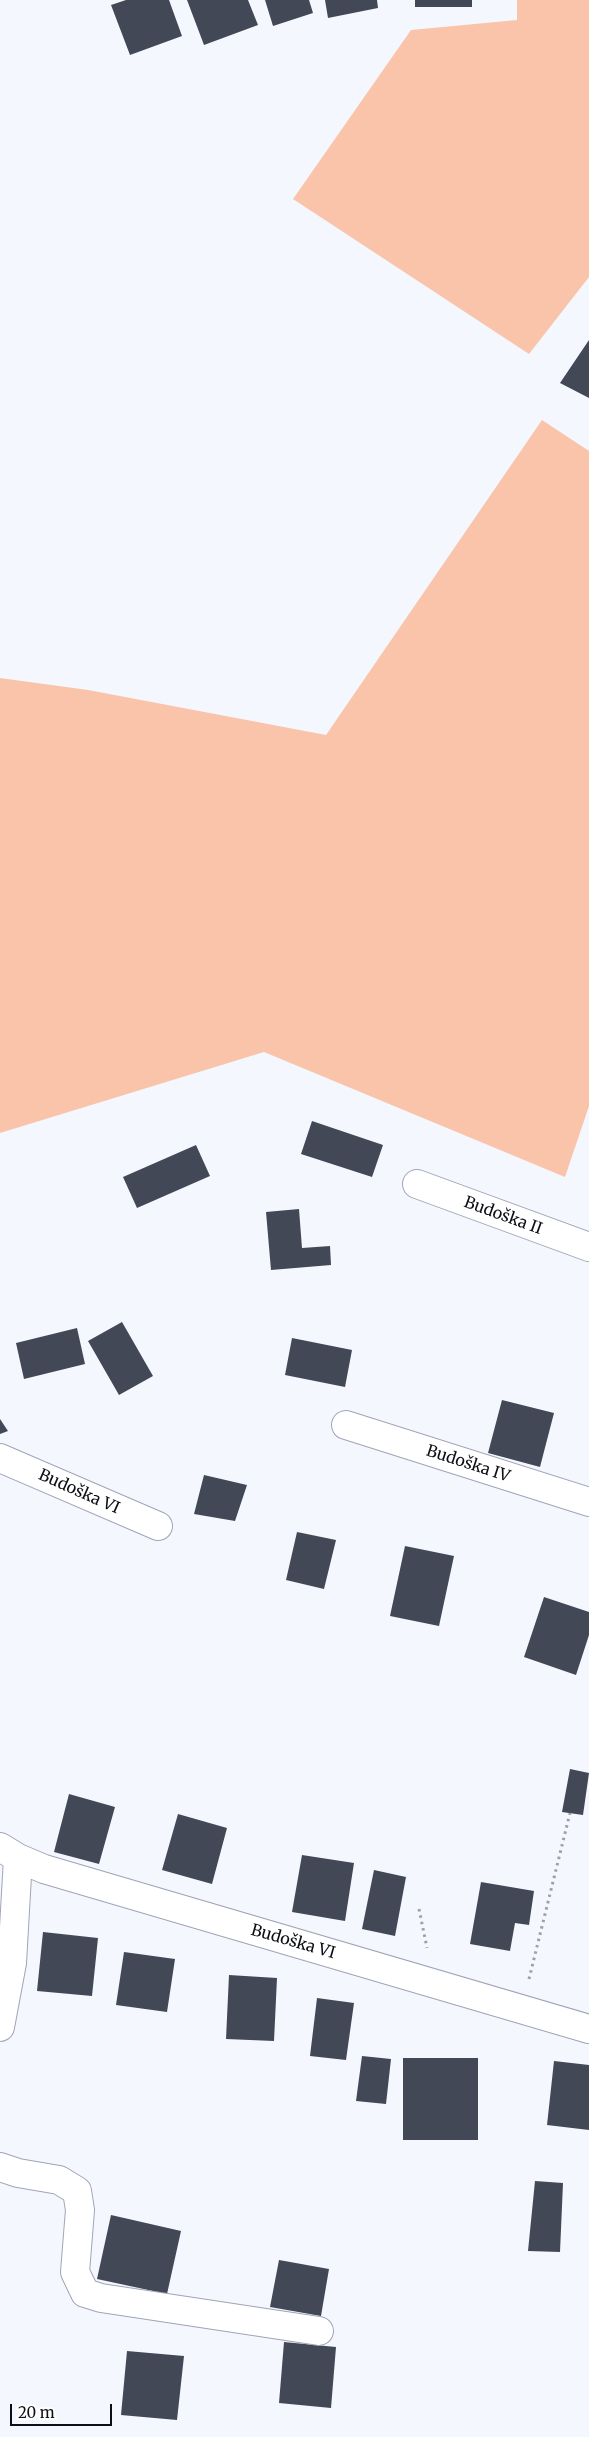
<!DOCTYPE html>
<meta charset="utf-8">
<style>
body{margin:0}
#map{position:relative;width:589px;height:2437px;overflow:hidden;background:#f4f7fe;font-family:Merriweather,serif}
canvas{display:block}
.scale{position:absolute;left:10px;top:2404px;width:102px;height:22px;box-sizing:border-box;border:2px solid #0d0f15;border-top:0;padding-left:6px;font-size:15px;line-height:18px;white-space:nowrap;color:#0d0f15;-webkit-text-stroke:4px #fff;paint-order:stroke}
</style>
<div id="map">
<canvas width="589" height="2437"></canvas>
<div class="scale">20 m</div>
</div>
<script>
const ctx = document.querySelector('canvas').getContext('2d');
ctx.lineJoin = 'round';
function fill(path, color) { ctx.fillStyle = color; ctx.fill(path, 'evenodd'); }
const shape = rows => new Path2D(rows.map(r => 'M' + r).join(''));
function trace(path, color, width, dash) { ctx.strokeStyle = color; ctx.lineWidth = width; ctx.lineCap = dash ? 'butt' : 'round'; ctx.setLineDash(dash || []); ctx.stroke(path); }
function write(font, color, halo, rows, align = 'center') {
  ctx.font = font + ' Merriweather,serif'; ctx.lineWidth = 5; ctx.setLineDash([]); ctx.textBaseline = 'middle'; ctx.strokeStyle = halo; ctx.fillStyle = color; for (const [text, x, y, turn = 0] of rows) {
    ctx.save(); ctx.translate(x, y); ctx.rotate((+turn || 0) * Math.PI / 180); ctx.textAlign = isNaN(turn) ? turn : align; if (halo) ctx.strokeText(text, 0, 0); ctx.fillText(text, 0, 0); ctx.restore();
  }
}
fill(shape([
 [517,0,589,0,589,277,529,354,293,199,411,30,517,20],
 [542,420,589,451,589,1106,565,1177,264,1052,0,1133,0,678,88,690,326,735]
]), '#f9c4aa');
fill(shape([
 [126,0,169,0,182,36,130,55,111,5],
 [187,0,248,0,258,25,204,45],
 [265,0,309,0,313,13,273,26],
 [325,0,377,0,378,8,328,18],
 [415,0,472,0,472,7,415,7],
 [589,340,589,398,560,383],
 [312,1121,383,1145,372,1177,301,1154],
 [196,1145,210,1176,137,1208,123,1177],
 [299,1209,302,1248,330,1246,331,1265,271,1270,266,1212],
 [122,1322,153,1376,119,1395,88,1341],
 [77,1328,85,1364,24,1379,16,1343],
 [292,1338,352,1350,345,1387,285,1375],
 [502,1400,554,1413,540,1467,488,1453],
 [0,1419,8,1431,0,1434],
 [204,1475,247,1485,235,1521,194,1514],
 [297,1532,336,1540,324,1589,286,1580],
 [405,1546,454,1556,439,1626,390,1616],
 [544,1597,589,1612,589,1635,576,1675,524,1657],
 [570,1769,589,1773,583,1815,562,1812],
 [69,1794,115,1807,99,1864,54,1852],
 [178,1814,227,1828,212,1884,162,1870],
 [302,1855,354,1863,345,1921,292,1912],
 [374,1870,406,1877,395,1936,362,1929],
 [481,1882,534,1891,529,1925,515,1923,510,1951,470,1944],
 [43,1932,98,1938,92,1996,37,1991],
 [124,1952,175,1959,167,2012,116,2005],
 [229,1975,277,1978,274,2041,226,2039],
 [317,1998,354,2003,346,2060,310,2056],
 [362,2056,391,2059,386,2104,356,2101],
 [403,2058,478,2058,478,2140,403,2140],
 [554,2061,589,2065,589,2130,547,2125],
 [535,2181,563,2183,560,2252,528,2251],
 [111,2215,181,2231,167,2294,97,2279],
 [279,2260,329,2269,321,2316,270,2307],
 [284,2342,336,2347,331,2408,279,2403],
 [127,2351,184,2356,177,2420,121,2415]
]), '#434857');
const street = shape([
 [417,1184,589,1247],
 [346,1425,589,1502],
 [0,1458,158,1526],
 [0,1847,18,1858,44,1869,589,2029],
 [0,2027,12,1963,18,1858],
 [0,2167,18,2173,59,2180,77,2191,80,2210,75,2272,85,2293,101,2298,319,2331]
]);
trace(street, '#9fa5b7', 30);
trace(shape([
 [419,1909,427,1948],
 [529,1979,570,1813]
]), '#9da0a6', 3, [2.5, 4]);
trace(street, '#fff', 28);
write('16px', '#0d0f15', '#fff', [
 ["Budoška II",503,1216,20],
 ["Budoška IV",468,1464,18],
 ["Budoška VI",79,1492,24],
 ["Budoška VI",293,1942,16]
]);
</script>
